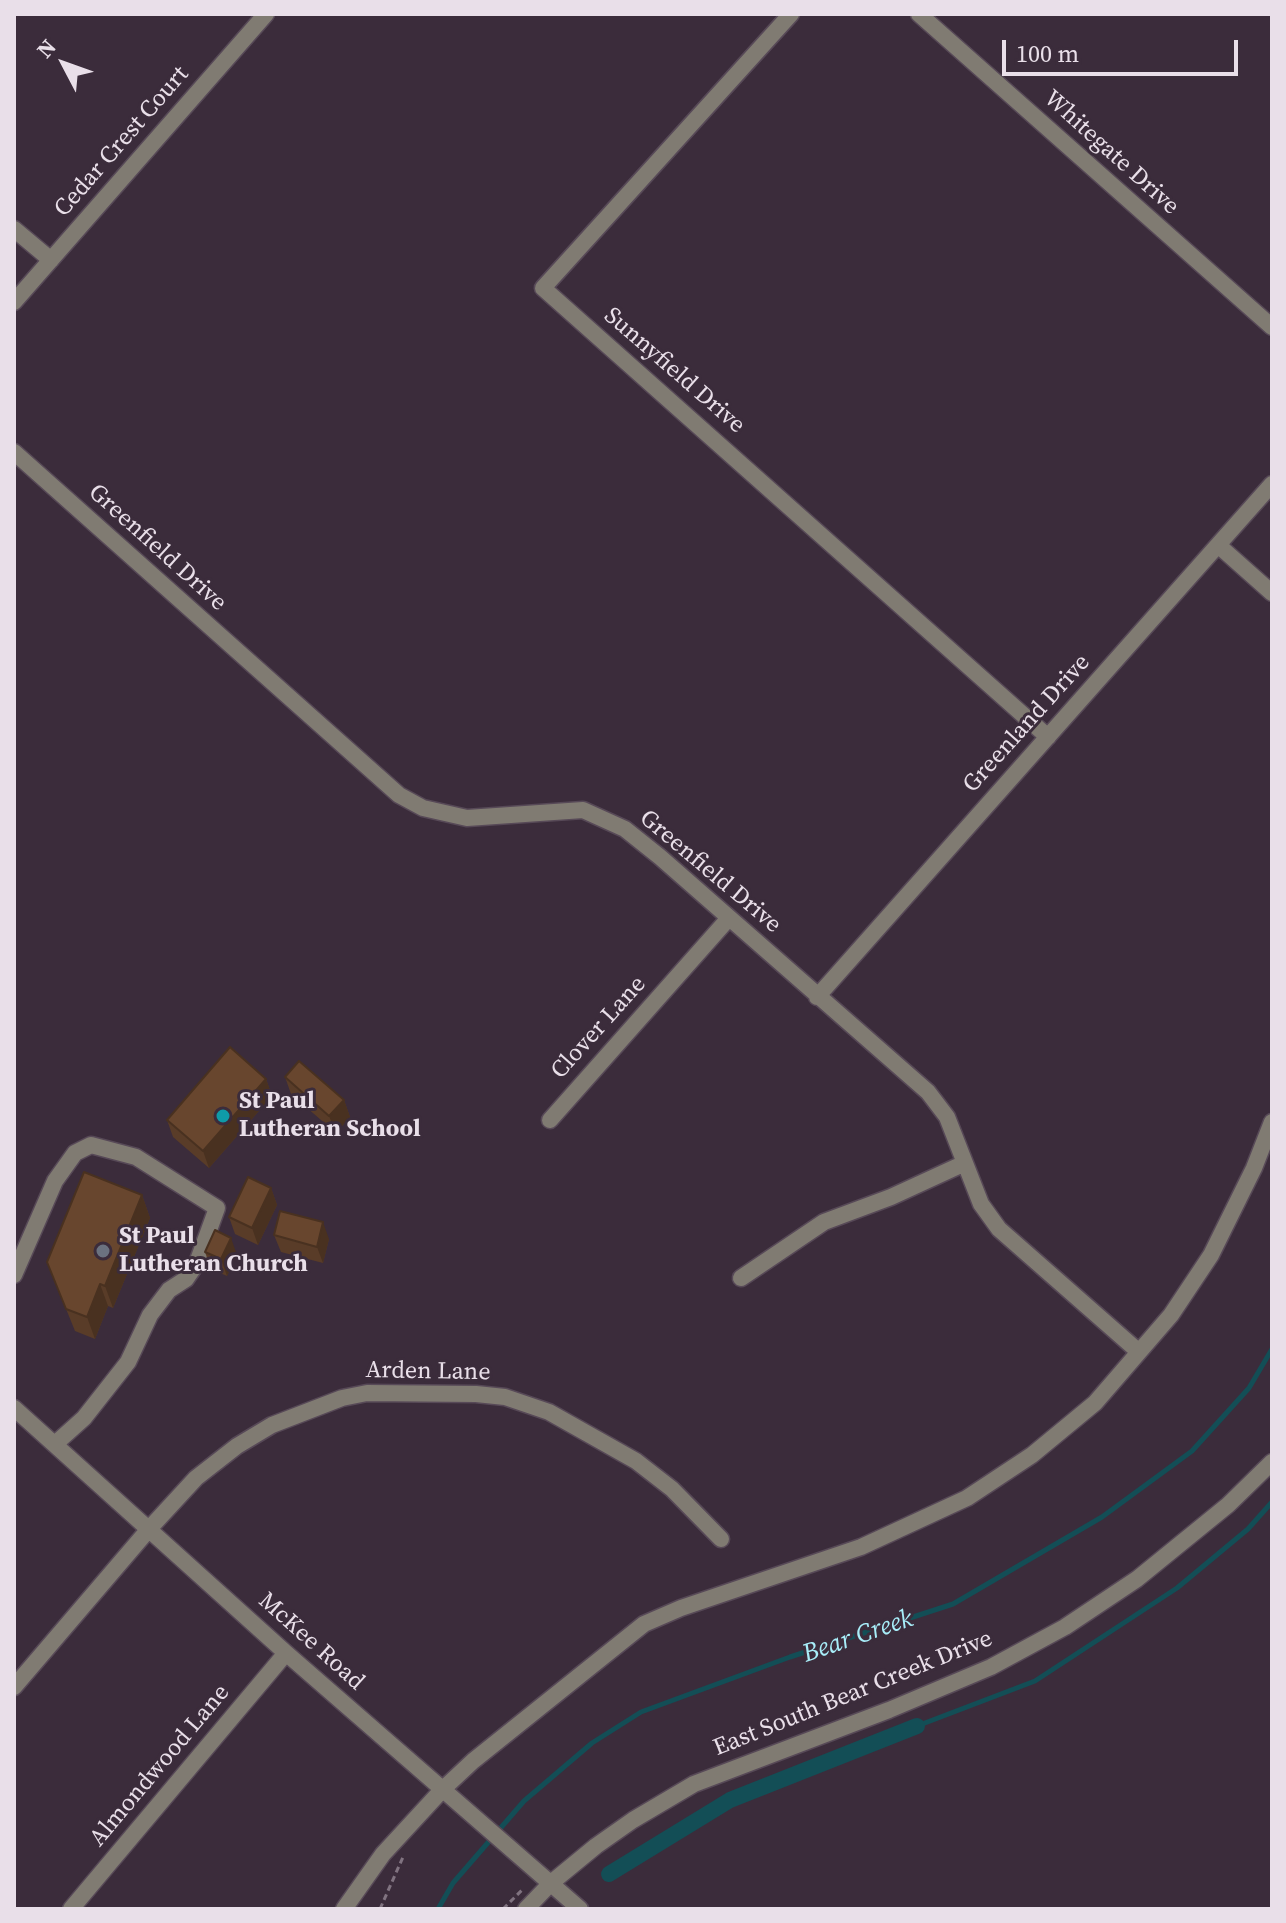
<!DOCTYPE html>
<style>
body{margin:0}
#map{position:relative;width:1286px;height:1923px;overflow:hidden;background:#3b2c3b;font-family:"Source Serif 4",serif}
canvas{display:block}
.frame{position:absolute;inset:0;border:16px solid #e9dfe9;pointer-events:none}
.north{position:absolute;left:24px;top:24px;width:80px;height:80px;-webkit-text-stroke:6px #3b2c3b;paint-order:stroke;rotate:311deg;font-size:22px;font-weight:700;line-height:32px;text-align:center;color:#e9dfe9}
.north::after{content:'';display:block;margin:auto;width:28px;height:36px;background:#e9dfe9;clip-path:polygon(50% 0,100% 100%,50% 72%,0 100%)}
.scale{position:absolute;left:1002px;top:40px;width:236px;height:36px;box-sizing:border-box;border:4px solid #e9dfe9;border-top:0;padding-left:10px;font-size:24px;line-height:28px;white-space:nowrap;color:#e9dfe9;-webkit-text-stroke:6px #3b2c3b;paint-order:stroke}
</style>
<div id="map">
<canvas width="1286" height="1923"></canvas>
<div class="frame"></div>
<div class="north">N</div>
<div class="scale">100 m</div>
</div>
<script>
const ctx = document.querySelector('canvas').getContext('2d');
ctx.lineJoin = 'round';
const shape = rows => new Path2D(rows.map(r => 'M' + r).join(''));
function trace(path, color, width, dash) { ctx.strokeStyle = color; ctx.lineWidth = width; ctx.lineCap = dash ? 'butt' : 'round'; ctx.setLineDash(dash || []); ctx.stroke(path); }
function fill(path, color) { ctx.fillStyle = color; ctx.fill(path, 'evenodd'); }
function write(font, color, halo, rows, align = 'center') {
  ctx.font = font + ' "Source Serif 4",serif'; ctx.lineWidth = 6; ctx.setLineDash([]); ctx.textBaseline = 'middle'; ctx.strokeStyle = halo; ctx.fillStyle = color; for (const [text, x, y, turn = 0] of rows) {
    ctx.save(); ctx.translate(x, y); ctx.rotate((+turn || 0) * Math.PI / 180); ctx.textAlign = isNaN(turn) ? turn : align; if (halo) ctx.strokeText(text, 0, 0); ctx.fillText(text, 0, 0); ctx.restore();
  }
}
trace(shape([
 [917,1726,1035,1681,1177,1588,1248,1529,1272,1502],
 [438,1909,453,1883,524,1801,592,1743,641,1712,790,1657,953,1604,1102,1517,1192,1451,1249,1388,1272,1349]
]), '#134e56', 5);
trace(shape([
 [609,1874,730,1800,917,1726]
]), '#134e56', 16);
const minor = shape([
 [791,14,543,288,1048,737],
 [919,14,1272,327],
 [14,229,51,260],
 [14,302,266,14],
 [14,452,399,795,423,808,467,818,583,810,625,829,660,857,928,1092,947,1117,981,1204,999,1229,1139,1352],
 [1218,545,1272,593],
 [817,997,1272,484],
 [550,1120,729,918],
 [14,1275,55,1181,75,1153,91,1145,136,1157,217,1208,197,1263,186,1279,169,1290,150,1315,128,1362,84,1418,55,1444],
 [741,1278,824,1222,891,1197,965,1163],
 [14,1408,286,1653,580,1909],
 [14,1687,149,1529,196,1478,237,1446,272,1425,342,1398,367,1393,476,1394,505,1397,549,1412,636,1461,672,1489,721,1539],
 [71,1909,286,1653],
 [344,1909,383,1854,442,1790,473,1761,644,1624,681,1608,861,1547,967,1498,1032,1455,1095,1403,1171,1315,1211,1255,1254,1168,1272,1122],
 [526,1909,551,1883,596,1846,633,1820,694,1784,889,1710,991,1667,1065,1627,1137,1579,1228,1505,1272,1462]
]);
trace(minor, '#574957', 19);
trace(shape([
 [380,1909,403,1857],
 [503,1909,522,1890]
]), '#807380', 3, [6, 4]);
trace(minor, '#807b72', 16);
fill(shape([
 [285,1077,344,1100,350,1117,336,1133,291,1094],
 [266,1079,272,1096,209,1168,173,1137,167,1120],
 [271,1188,277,1205,258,1245,235,1234,229,1217],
 [142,1195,150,1218,113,1308,108,1306,95,1339,75,1331,47,1262],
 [274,1235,329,1239,323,1263,281,1252],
 [205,1252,237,1255,227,1276,211,1269]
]), '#593c28');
fill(shape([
 [266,1079,272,1096,209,1168,203,1151],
 [344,1100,350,1117,336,1133,329,1116],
 [271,1188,277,1205,258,1245,252,1228],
 [142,1195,150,1218,113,1308,105,1286],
 [323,1222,329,1239,323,1263,317,1247],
 [231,1238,237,1255,227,1276,221,1259],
 [100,1284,108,1306,95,1339,87,1317]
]), '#493120');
const building = shape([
 [230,1047,266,1079,203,1151,167,1120,230,1047],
 [299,1061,344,1100,329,1116,285,1077,299,1061],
 [84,1172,142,1195,105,1286,100,1284,87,1317,66,1309,47,1262,84,1172],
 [248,1177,271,1188,252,1228,229,1217,248,1177],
 [280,1211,323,1222,317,1247,274,1235,280,1211],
 [215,1230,231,1238,221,1259,205,1252,215,1230]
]);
fill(building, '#68462e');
trace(building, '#493120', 2);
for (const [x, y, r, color] of [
 [223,1116,8,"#0f9aa8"],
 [103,1251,8,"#6b7280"]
]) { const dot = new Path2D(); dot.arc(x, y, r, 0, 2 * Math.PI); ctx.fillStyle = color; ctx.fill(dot); trace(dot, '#3b2c3b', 3); }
write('24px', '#e9dfe9', '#3b2c3b', [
 ["Cedar Crest Court",122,142,-49],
 ["Whitegate Drive",1111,153,42],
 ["Sunnyfield Drive",674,371,41],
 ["Greenfield Drive",157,548,42],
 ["Greenland Drive",1027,724,-48],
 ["Greenfield Drive",710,872,40],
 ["Clover Lane",599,1028,-48],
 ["Arden Lane",428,1372,1],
 ["McKee Road",311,1642,42],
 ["East South Bear Creek Drive",853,1694,-22],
 ["Almondwood Lane",160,1766,-50]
]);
write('bold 24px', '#e9dfe9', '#3b2c3b', [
 ["St Paul",239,1102],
 ["Lutheran School",239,1130],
 ["St Paul",119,1237],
 ["Lutheran Church",119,1265]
], 'left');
write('italic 26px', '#a8eef9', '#3b2c3b', [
 ["Bear Creek",858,1637,-19]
]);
</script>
